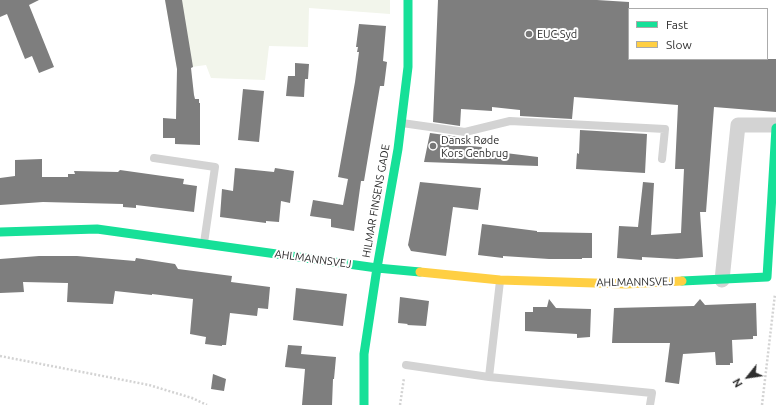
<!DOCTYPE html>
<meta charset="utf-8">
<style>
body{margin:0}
#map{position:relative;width:776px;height:405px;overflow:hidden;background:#fff;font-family:Ubuntu,sans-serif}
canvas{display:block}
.legend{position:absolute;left:628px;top:8px;width:140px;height:52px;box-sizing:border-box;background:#fff;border:1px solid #ababab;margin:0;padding:5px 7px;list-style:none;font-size:12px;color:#2e2e2e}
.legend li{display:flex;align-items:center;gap:8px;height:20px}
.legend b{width:20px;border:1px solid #ababab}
.north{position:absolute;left:728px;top:357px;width:40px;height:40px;-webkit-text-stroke:3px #fff;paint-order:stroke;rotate:240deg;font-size:11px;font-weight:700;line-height:16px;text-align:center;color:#2e2e2e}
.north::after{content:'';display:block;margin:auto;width:14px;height:18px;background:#2e2e2e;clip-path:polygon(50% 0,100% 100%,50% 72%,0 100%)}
</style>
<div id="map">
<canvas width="776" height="405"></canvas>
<ul class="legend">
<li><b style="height:5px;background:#16e098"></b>Fast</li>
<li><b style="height:5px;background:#ffcf43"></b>Slow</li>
</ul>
<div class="north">N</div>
</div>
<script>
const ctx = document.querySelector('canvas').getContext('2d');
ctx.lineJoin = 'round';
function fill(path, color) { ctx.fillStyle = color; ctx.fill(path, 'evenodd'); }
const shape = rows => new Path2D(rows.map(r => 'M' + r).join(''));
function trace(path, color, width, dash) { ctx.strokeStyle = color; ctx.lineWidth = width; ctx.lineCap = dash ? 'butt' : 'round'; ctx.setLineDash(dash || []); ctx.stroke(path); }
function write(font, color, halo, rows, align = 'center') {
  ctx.font = font + ' Ubuntu,sans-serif'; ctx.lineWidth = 4; ctx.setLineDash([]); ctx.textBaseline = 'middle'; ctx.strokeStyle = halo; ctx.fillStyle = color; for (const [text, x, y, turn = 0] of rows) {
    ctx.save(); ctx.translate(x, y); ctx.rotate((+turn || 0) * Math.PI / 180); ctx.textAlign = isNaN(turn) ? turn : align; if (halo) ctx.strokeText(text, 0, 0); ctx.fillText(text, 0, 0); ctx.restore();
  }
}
fill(shape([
 [165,0,390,0,390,14,309,8,308,47,269,46,265,80,211,78,206,65,177,69]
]), '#f2f5eb');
fill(shape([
 [0,0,39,0,29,5,54,67,39,73,32,56,25,59,7,14,0,17],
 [165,0,182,0,193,67,191,68,194,95,195,99,199,99,199,103,200,103,200,145,175,144,175,138,163,138,163,118,176,119,177,69],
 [438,0,597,0,629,2,629,59,776,59,776,112,714,107,706,212,700,212,703,257,677,259,642,257,642,260,617,258,619,226,638,227,643,182,654,183,651,235,681,233,684,169,675,169,678,105,574,97,572,119,520,116,520,110,492,107,492,111,461,109,460,126,433,122],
 [359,24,386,26,383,61,387,62,384,86,380,86,364,181,361,181,354,231,331,227,331,219,310,216,313,200,343,205,348,179,338,177,355,82,359,52,357,52,358,47,356,47],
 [295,63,309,64,308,79,305,79,304,97,286,96,288,76,295,76],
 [243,89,264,91,259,142,238,140],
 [580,130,647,134,645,173,576,169,577,153,579,154],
 [430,133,460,137,459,145,482,147,481,150,538,157,538,166,424,162],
 [42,159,42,177,68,177,68,174,75,174,74,171,118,172,120,170,184,179,183,184,197,186,194,212,136,205,136,208,123,207,123,204,43,202,0,205,0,178,15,176,15,160],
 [235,168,274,172,275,168,294,171,290,203,281,201,279,222,266,221,266,223,220,217,222,189,233,191],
 [420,182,481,188,478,210,453,207,446,256,411,251,408,245],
 [482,224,537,231,537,232,592,233,592,258,582,258,582,259,549,259,503,256,503,258,478,255],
 [39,256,77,256,135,261,136,258,175,264,178,269,232,276,231,282,270,287,268,309,258,308,257,316,230,313,226,345,222,345,222,346,205,344,206,337,190,334,193,299,152,294,152,295,115,291,113,304,67,302,68,283,23,282,24,292,0,293,0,259],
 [296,288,347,294,343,326,293,320],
 [400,297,429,301,426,326,407,325,408,324,398,323],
 [549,299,556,308,591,309,590,337,577,338,577,334,525,331,525,312,533,312,533,307,547,307],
 [700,299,705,305,756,303,757,336,753,336,753,339,732,340,733,363,730,363,730,365,716,365,715,352,683,354,679,384,665,382,670,343,612,343,614,308,694,306],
 [288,345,302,346,301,354,336,357,334,379,333,379,332,405,302,405,305,369,285,367],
 [213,374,226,379,224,391,211,389]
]), '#7e7e7e');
trace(shape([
 [0,356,149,385,192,398,207,405],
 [400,405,404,378],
 [762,405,775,294]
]), '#d3d3d3', 2.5, [2, 2]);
trace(shape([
 [402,123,465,132,510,121,665,129,662,159],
 [154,158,215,167,204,243],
 [406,365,489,377,652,393,650,405],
 [489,377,500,281]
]), '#d3d3d3', 8);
trace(shape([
 [722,280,738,125,776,125]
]), '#d3d3d3', 15);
trace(shape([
 [0,232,97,229,377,268,420,272],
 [682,281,767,277,776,128],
 [364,405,364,354,377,268,398,149,408,67,408,0]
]), '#16e098', 9);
trace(shape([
 [420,272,500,280,626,284,682,281]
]), '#ffcf43', 9);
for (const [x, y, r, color] of [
 [529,34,4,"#777"],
 [433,146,4,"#777"]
]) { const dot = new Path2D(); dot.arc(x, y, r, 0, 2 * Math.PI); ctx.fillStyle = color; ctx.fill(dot); trace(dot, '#fff', 1.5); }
write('11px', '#2e2e2e', '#fff', [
 ["EUC Syd",537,34],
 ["Dansk Røde",441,140],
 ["Kors Genbrug",441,153]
], 'left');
write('11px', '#2e2e2e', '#fff', [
 ["HILMAR FINSENS GADE",376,201,-80],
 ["AHLMANNSVEJ",313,259,8],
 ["AHLMANNSVEJ",635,282,-1]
]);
</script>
